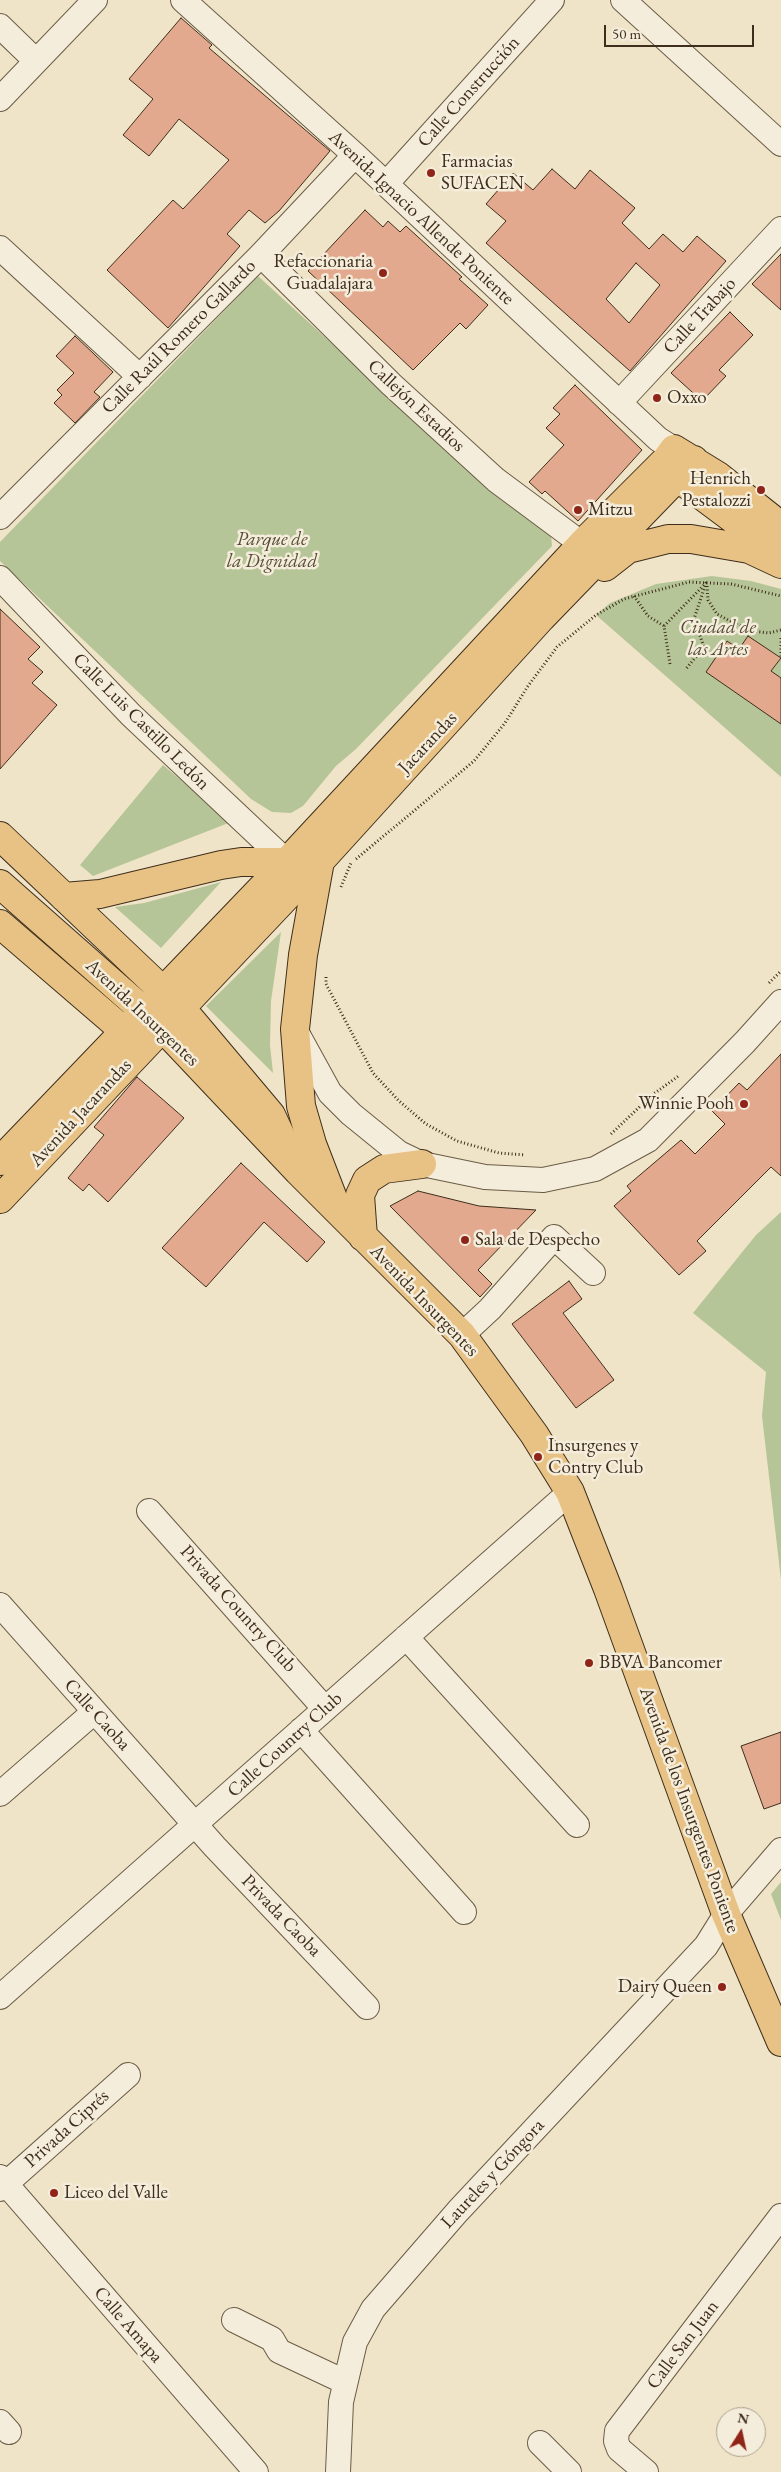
<!DOCTYPE html>
<meta charset="utf-8">
<style>
body{margin:0}
#map{position:relative;width:781px;height:2472px;overflow:hidden;background:#f0e4c8;font-family:"EB Garamond",serif}
canvas{display:block}
.north{position:absolute;left:716px;top:2407px;width:50px;height:50px;box-sizing:border-box;background:#f5eddb;border:1px solid #aca18e;border-radius:50%;rotate:10deg;font-size:14px;font-weight:700;line-height:20px;text-align:center;color:#3e2e1b}
.north::after{content:'';display:block;margin:auto;width:18px;height:22px;background:#8f2418;clip-path:polygon(50% 0,100% 100%,50% 72%,0 100%)}
.scale{position:absolute;left:604px;top:25px;width:150px;height:22px;box-sizing:border-box;border:2px solid #3e2e1b;border-top:0;padding-left:6px;font-size:15px;line-height:18px;white-space:nowrap;color:#3e2e1b;-webkit-text-stroke:4px #f5eddb;paint-order:stroke}
</style>
<div id="map">
<canvas width="781" height="2472"></canvas>
<div class="north">N</div>
<div class="scale">50 m</div>
</div>
<script>
const ctx = document.querySelector('canvas').getContext('2d');
ctx.lineJoin = 'round';
function fill(path, color) { ctx.fillStyle = color; ctx.fill(path, 'evenodd'); }
const shape = rows => new Path2D(rows.map(r => 'M' + r).join(''));
function trace(path, color, width, dash) { ctx.strokeStyle = color; ctx.lineWidth = width; ctx.lineCap = dash ? 'butt' : 'round'; ctx.setLineDash(dash || []); ctx.stroke(path); }
function write(font, color, halo, rows, align = 'center') {
  ctx.font = font + ' "EB Garamond",serif'; ctx.lineWidth = 5; ctx.setLineDash([]); ctx.textBaseline = 'middle'; ctx.strokeStyle = halo; ctx.fillStyle = color; for (const [text, x, y, turn = 0] of rows) {
    ctx.save(); ctx.translate(x, y); ctx.rotate((+turn || 0) * Math.PI / 180); ctx.textAlign = isNaN(turn) ? turn : align; if (halo) ctx.strokeText(text, 0, 0); ctx.fillText(text, 0, 0); ctx.restore();
  }
}
fill(shape([
 [258,276,475,474,551,534,552,546,356,749,336,766,303,806,291,813,272,812,251,799,0,561,0,542],
 [712,576,751,581,781,589,781,777,596,615,610,603,656,584],
 [163,765,231,822,93,876,80,865],
 [221,882,161,948,115,907,144,903],
 [281,932,271,1001,270,1045,273,1073,206,1006],
 [781,1212,781,1580,762,1416,766,1372,693,1313,756,1235],
 [781,1882,781,1920,771,1894]
]), '#b6c598');
const building = shape([
 [181,18,212,45,209,48,330,151,279,211,265,223,249,210,227,234,240,246,168,328,107,270,173,200,183,209,229,160,179,119,149,156,123,135,153,99,129,79,181,18],
 [552,169,575,189,590,170,635,208,622,223,649,249,663,234,683,252,697,236,726,261,630,371,486,243,506,221,486,204,513,173,533,190,552,169],
 [636,263,660,285,629,323,606,299,636,263],
 [365,210,383,227,388,221,400,232,406,226,462,277,459,279,488,305,466,329,460,323,413,370,308,271,365,210],
 [781,254,781,310,752,284,781,254],
 [730,312,753,335,719,370,726,376,702,401,671,373,730,312],
 [75,336,113,372,94,392,100,397,75,423,54,403,62,395,57,390,74,373,56,356,75,336],
 [575,385,642,450,578,521,545,491,542,494,529,482,564,445,546,428,560,414,553,408,575,385],
 [0,609,40,647,28,659,43,672,32,683,57,705,0,769,0,609],
 [748,636,781,658,771,671,781,678,781,724,706,672,727,641,739,649,748,636],
 [781,1054,781,1176,771,1167,697,1241,706,1251,679,1275,614,1206,631,1191,627,1186,681,1140,695,1154,725,1124,712,1111,739,1083,747,1090,781,1054],
 [137,1077,184,1118,108,1202,89,1184,83,1191,68,1178,104,1135,94,1127,137,1077],
 [241,1163,325,1242,307,1262,264,1222,206,1287,162,1248,241,1163],
 [418,1191,479,1206,536,1210,478,1270,492,1284,480,1297,390,1206,418,1191],
 [569,1281,582,1299,563,1313,614,1380,576,1408,512,1324,569,1281],
 [781,1732,781,1803,764,1809,741,1746,781,1732]
]);
fill(building, '#e3a98f');
trace(building, '#3e2e1b', 1);
const minor = shape([
 [183,0,355,155,658,439,674,449],
 [623,0,781,144],
 [0,26,36,61],
 [0,99,95,0],
 [386,184,552,0],
 [0,248,140,377],
 [261,255,391,384,496,480,582,544],
 [619,403,781,229],
 [0,517,261,255,355,155],
 [0,578,131,715,287,862],
 [297,1033,330,1093,351,1114,399,1153,422,1164,485,1177,543,1180,595,1169,648,1140,745,1042,781,1002],
 [462,1335,490,1309,554,1237,593,1273],
 [149,1511,325,1709],
 [0,1605,215,1847,367,2007],
 [406,1637,577,1825],
 [301,1730,464,1912],
 [0,1794,94,1712],
 [0,1997,570,1492],
 [0,2177,256,2472],
 [0,2189,128,2075],
 [234,2320,272,2339,279,2351,345,2382],
 [0,2422,9,2432],
 [540,2443,569,2472],
 [338,2472,341,2402,355,2342,373,2309,458,2211,706,1946,726,1914,781,1850],
 [646,2472,619,2449,616,2441,617,2431,781,2216]
]);
const major = shape([
 [667,462,677,477,776,551],
 [605,567,628,549,668,539,691,539,749,549,781,564],
 [0,836,181,1008,271,1115,294,1164],
 [64,897,100,894,221,865,241,862,287,862],
 [0,924,137,1042],
 [0,1161,287,862,582,544,666,460,674,449,718,476,781,526],
 [0,1199,320,861,541,618,694,460]
]);
const highway = shape([
 [320,861,303,955,295,1029,301,1106,312,1144,334,1201],
 [0,884,161,1026,298,1171,462,1335,534,1434,570,1492,608,1589,726,1914,781,2042],
 [363,1237,360,1195,367,1180,384,1169,422,1164]
]);
trace(minor, '#6a5c46', 26);
trace(major, '#3e2e1b', 30);
trace(highway, '#3e2e1b', 30);
trace(shape([
 [707,586,708,600,717,614,728,620,752,631,769,633,781,630],
 [634,596,648,616,664,626],
 [781,638,781,658],
 [670,664,664,626,706,583,694,619,704,647,685,670],
 [356,859,474,761,505,723,528,686,557,647,596,615,624,599,689,582,731,584,781,596],
 [341,887,351,863],
 [326,977,326,984,373,1073,399,1101,426,1124,457,1141,499,1153,525,1155],
 [769,983,781,971],
 [611,1134,652,1095,680,1075]
]), '#3e2e1b', 3, [1, 2.5]);
trace(minor, '#f5eddb', 24);
trace(major, '#e8c284', 28);
trace(highway, '#e8c284', 28);
for (const [x, y, r, color] of [
 [431,173,5,"#8f2418"],
 [383,273,5,"#8f2418"],
 [657,398,5,"#8f2418"],
 [761,490,5,"#8f2418"],
 [578,510,5,"#8f2418"],
 [744,1104,5,"#8f2418"],
 [465,1240,5,"#8f2418"],
 [538,1457,5,"#8f2418"],
 [589,1663,5,"#8f2418"],
 [722,1987,5,"#8f2418"],
 [54,2193,5,"#8f2418"]
]) { const dot = new Path2D(); dot.arc(x, y, r, 0, 2 * Math.PI); ctx.fillStyle = color; ctx.fill(dot); trace(dot, '#f5eddb', 2); }
write('19px', '#3e2e1b', '#f5eddb', [
 ["Calle Construcción",469,92,-48],
 ["Avenida Ignacio Allende Poniente",421,218,43],
 ["Calle Trabajo",700,316,-47],
 ["Calle Raúl Romero Gallardo",179,337,-45],
 ["Callejón Estadios",416,406,43],
 ["Calle Luis Castillo Ledón",141,722,45],
 ["Jacarandas",428,743,-47],
 ["Avenida Insurgentes",142,1013,43],
 ["Avenida Jacarandas",81,1113,-47],
 ["Avenida Insurgentes",424,1301,46],
 ["Privada Country Club",238,1609,48],
 ["Calle Caoba",97,1715,48],
 ["Calle Country Club",285,1745,-42],
 ["Avenida de los Insurgentes Poniente",689,1810,70],
 ["Privada Caoba",281,1916,46],
 ["Privada Ciprés",67,2129,-42],
 ["Laureles y Góngora",493,2174,-47],
 ["Calle Amapa",128,2325,49],
 ["Calle San Juan",683,2345,-53]
]);
write('19px', '#3e2e1b', '#f5eddb', [
 ["Farmacias",441,162],
 ["SUFACEN",441,184],
 ["Refaccionaria",373,262,"right"],
 ["Guadalajara",373,284,"right"],
 ["Oxxo",667,398],
 ["Henrich",751,479,"right"],
 ["Pestalozzi",751,501,"right"],
 ["Mitzu",588,510],
 ["Winnie Pooh",734,1104,"right"],
 ["Sala de Despecho",475,1240],
 ["Insurgenes y",548,1446],
 ["Contry Club",548,1468],
 ["BBVA Bancomer",599,1663],
 ["Dairy Queen",712,1987,"right"],
 ["Liceo del Valle",64,2193]
], 'left');
write('italic 19px', '#564c34', '#f5eddb', [
 ["Parque de",272,540],
 ["la Dignidad",272,562],
 ["Ciudad de",718,628],
 ["las Artes",718,650]
]);
</script>
